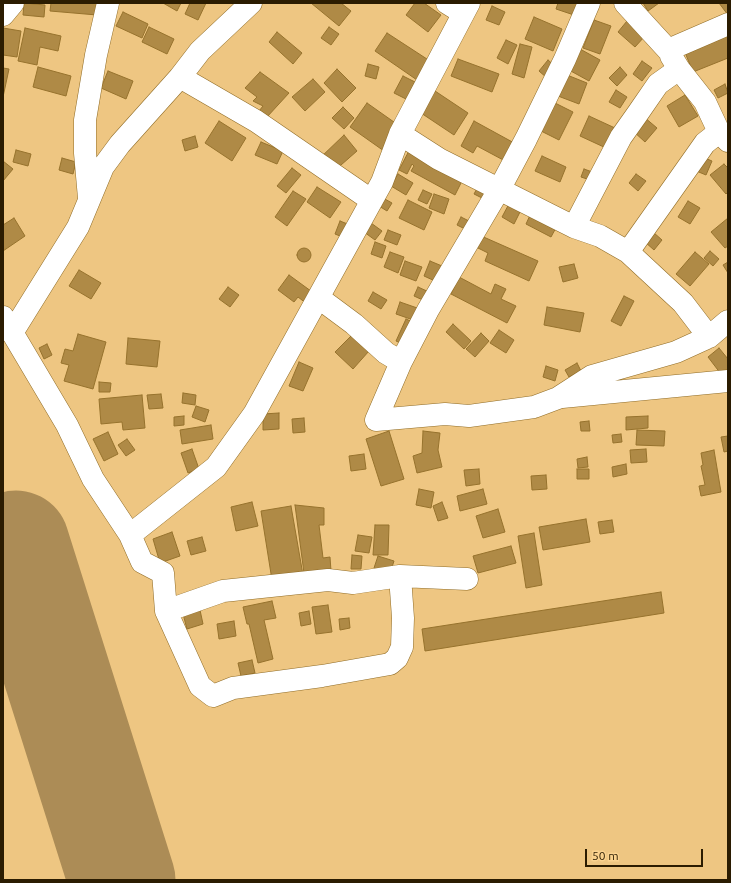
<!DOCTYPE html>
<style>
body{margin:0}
#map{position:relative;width:731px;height:883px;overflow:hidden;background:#eec682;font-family:Ubuntu,sans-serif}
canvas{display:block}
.frame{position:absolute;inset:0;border:4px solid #2b1c01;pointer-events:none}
.scale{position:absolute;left:585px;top:849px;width:118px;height:18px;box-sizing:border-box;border:2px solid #2b1c01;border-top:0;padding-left:5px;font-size:12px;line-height:14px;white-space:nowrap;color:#2b1c01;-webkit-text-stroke:3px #fbd38f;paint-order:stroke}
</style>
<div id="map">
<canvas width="731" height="883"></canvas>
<div class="frame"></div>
<div class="scale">50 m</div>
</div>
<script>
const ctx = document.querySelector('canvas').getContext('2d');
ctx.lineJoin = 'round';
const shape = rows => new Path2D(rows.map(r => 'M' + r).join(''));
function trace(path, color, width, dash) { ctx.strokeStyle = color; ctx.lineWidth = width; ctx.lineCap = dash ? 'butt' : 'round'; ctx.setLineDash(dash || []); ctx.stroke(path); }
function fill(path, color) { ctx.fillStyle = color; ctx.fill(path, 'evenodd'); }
trace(shape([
 [16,544,122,880]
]), '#ac8c56', 107);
const building = shape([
 [24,3,45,5,44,17,23,15,24,3],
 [51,3,98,3,97,15,50,11,51,3],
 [163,3,181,3,177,11,163,3],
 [190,3,206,3,198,20,185,14,190,3],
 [311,3,341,3,351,11,339,26,311,3],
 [415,3,424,3,441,15,428,32,406,15,415,3],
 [558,3,578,3,574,15,556,9,558,3],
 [643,3,659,3,648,11,643,3],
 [719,3,728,3,728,15,719,3],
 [492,6,505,12,499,25,486,20,492,6],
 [123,12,148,24,142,38,116,26,123,12],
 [534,17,562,29,553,51,525,39,534,17],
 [594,20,611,26,600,54,583,48,594,20],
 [627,21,645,36,635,47,618,32,627,21],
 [149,27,174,39,167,54,142,42,149,27],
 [329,27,339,34,331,45,321,38,329,27],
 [3,28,21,31,17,57,3,55,3,28],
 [25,28,61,36,58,51,40,47,37,65,18,61,25,28],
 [277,32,302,53,293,64,269,42,277,32],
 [387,33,430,61,417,80,375,51,387,33],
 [728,33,728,58,693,72,684,50,728,33],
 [506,40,517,45,508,64,497,58,506,40],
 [520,44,532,47,524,78,512,74,520,44],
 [580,49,600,60,589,81,569,70,580,49],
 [458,59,499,74,492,92,451,76,458,59],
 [548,60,556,67,547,78,539,71,548,60],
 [642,61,652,68,642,81,633,74,642,61],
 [368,64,379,67,376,79,365,76,368,64],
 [38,67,71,76,66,96,33,87,38,67],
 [620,67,627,75,617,86,609,78,620,67],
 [3,68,9,69,3,97,3,68],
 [337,69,356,88,342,102,324,83,337,69],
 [108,71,133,81,126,99,101,88,108,71],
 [260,72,289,93,267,117,259,111,263,106,253,101,257,97,245,88,260,72],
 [567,75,587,83,579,104,558,96,567,75],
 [403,76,415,82,406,99,394,93,403,76],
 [313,79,325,92,305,111,292,97,313,79],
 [725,84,728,93,718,98,714,90,725,84],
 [616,90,627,97,620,108,609,102,616,90],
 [435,91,468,113,454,135,421,113,435,91],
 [685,95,698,116,679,127,667,106,685,95],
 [553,102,573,112,559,140,539,130,553,102],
 [367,103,401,127,384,151,350,127,367,103],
 [343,107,354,118,344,129,332,118,343,107],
 [589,116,615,128,606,148,580,136,589,116],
 [644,117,657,128,645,142,633,131,644,117],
 [219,121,246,138,232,161,205,143,219,121],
 [474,121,516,144,507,162,477,146,473,153,461,146,474,121],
 [344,135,357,151,333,172,320,158,344,135],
 [195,136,198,147,185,151,182,140,195,136],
 [261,142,283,151,277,164,255,155,261,142],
 [411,147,465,175,455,195,411,171,414,166,412,164,407,174,399,170,411,147],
 [16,150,31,154,28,166,13,162,16,150],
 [542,156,566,167,560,182,535,171,542,156],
 [700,156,712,161,706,175,694,170,700,156],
 [62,158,76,162,73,174,59,170,62,158],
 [3,161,13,169,3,181,3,161],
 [724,164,728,168,728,192,726,194,710,175,724,164],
 [292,168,301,175,286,193,277,186,292,168],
 [584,169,595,173,593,181,581,177,584,169],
 [398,174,413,183,406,195,391,186,398,174],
 [636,174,646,181,638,191,629,183,636,174],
 [480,183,490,188,484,199,474,194,480,183],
 [317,187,341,202,330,218,307,202,317,187],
 [423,190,432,194,427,204,418,200,423,190],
 [293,191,306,199,287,226,275,217,293,191],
 [434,194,449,199,444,214,429,208,434,194],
 [383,198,392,203,387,211,379,206,383,198],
 [408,200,432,212,424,230,399,218,408,200],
 [688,201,700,208,690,224,678,217,688,201],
 [510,202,522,208,514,224,502,217,510,202],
 [532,211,558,224,551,237,526,224,532,211],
 [461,217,471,222,467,230,457,225,461,217],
 [14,218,25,236,3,251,3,225,14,218],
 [728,218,728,246,725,248,711,232,728,218],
 [340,221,350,225,345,238,335,234,340,221],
 [371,223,382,231,375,240,364,232,371,223],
 [388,230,401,235,397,245,384,240,388,230],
 [653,232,662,240,654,250,645,242,653,232],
 [479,235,538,261,529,281,485,261,488,253,474,246,479,235],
 [375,242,386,246,382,258,371,254,375,242],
 '297 255a7 7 0 1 1 14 0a7 7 0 1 1-14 0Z',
 [710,251,719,259,713,266,704,258,710,251],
 [390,252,404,257,398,273,384,267,390,252],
 [695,252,709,264,690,286,676,274,695,252],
 [405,261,422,267,416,281,400,275,405,261],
 [430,261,442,266,435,281,424,276,430,261],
 [728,262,728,273,723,265,728,262],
 [574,264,578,278,563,282,559,267,574,264],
 [79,270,101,283,91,299,69,286,79,270],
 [289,275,315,294,307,304,298,297,294,302,278,290,289,275],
 [459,277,491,294,495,284,506,289,501,299,516,306,507,323,451,294,459,277],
 [228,287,239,295,230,307,219,299,228,287],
 [418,287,429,292,425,301,414,296,418,287],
 [373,292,387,300,381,309,368,301,373,292],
 [624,296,634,301,621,326,611,321,624,296],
 [400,302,423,310,419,322,396,314,400,302],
 [547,307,584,313,580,332,544,325,547,307],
 [406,319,417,324,407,346,396,341,406,319],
 [453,324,471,341,464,349,446,332,453,324],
 [499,330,514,340,506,353,490,343,499,330],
 [481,333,489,341,475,357,466,349,481,333],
 [78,334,106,342,93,389,64,381,69,365,61,363,65,349,73,351,78,334],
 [352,335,369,351,353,369,335,352,352,335],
 [128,338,160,341,157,367,126,364,128,338],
 [47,344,52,355,44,359,39,348,47,344],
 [719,348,728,359,728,375,724,378,708,357,719,348],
 [299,362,313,368,303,391,289,386,299,362],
 [577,363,581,371,569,377,565,370,577,363],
 [546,366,558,370,555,381,543,377,546,366],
 [99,382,111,383,110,392,99,392,99,382],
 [183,393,196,395,195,405,182,403,183,393],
 [161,394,163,408,149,409,147,395,161,394],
 [142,395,145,428,123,430,122,422,101,424,99,399,142,395],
 [196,406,209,410,205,422,192,417,196,406],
 [279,413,279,429,263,430,263,414,279,413],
 [184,416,184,425,174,426,174,417,184,416],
 [648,416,648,428,626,430,626,417,648,416],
 [304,418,305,432,293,433,292,419,304,418],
 [589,421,590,431,581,431,580,422,589,421],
 [211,425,213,439,182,444,180,430,211,425],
 [637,430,665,431,664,446,636,445,637,430],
 [389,431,404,479,381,486,366,439,389,431],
 [423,431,440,433,438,450,442,467,417,473,413,456,422,453,423,431],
 [108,432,118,454,104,461,93,439,108,432],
 [621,434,622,442,613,443,612,435,621,434],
 [728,436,728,451,724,452,721,437,728,436],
 [127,439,135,450,126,456,118,445,127,439],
 [192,449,199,469,188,473,181,453,192,449],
 [646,449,647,462,631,463,630,450,646,449],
 [714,450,721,492,701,496,699,486,705,485,701,466,703,465,701,453,714,450],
 [364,454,366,469,351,471,349,456,364,454],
 [587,457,588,467,578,468,577,459,587,457],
 [626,464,627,474,613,477,612,467,626,464],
 [479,469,480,484,466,486,464,470,479,469],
 [577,469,589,469,589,479,577,479,577,469],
 [546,475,547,489,532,490,531,476,546,475],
 [419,489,434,492,431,508,416,505,419,489],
 [483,489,487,504,460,511,457,496,483,489],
 [252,502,258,526,236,531,231,507,252,502],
 [442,502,448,518,438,521,433,506,442,502],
 [295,505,324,508,324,525,319,525,323,558,330,557,331,571,304,573,295,505],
 [291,506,303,575,272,580,261,511,291,506],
 [498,509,505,532,483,538,476,516,498,509],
 [586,519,590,542,543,550,539,527,586,519],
 [612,520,614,532,600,534,598,522,612,520],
 [375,525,389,525,388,555,373,555,375,525],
 [172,532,180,556,160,563,153,539,172,532],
 [534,533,542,585,526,588,518,536,534,533],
 [358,535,372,537,369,553,355,551,358,535],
 [202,537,206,551,191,555,187,541,202,537],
 [511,546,516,563,478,573,473,556,511,546],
 [352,555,362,556,361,569,351,569,352,555],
 [378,556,394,561,390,573,374,568,378,556],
 [661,592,664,613,425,651,422,629,661,592],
 [272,601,276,618,264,620,273,659,258,663,249,624,247,624,243,607,272,601],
 [328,605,332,632,316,634,312,607,328,605],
 [200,610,203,624,187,629,183,614,200,610],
 [309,611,311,624,301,626,299,613,309,611],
 [349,618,350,628,340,630,339,619,349,618],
 [234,621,236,636,219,639,217,624,234,621],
 [252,660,255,673,241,676,238,663,252,660]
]);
fill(building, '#af8a46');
trace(building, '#96722d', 1);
const minor = shape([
 [447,3,463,13],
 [589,3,565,59,526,139,500,188,428,310,401,362,376,420,445,414,469,416,534,407,558,398,592,376,676,352,709,337,728,321],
 [625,3,668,50,728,24],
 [3,15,13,3],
 [671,56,679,69,705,102,719,132,728,141],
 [180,77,256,121,371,200],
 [400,134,439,159,574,227,600,236,628,252,683,303,709,337],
 [89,198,85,153,85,120,96,55,108,3],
 [574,227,621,137,638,113,658,84,679,69],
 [628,252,705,143,719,132],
 [319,298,354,324,386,353,401,362],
 [3,317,67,425,93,479,130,535,142,562,163,573,166,611,223,591,328,580,353,583,400,576,467,579],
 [12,333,78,227,103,167,120,144,180,77,200,51,251,3],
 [562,397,728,381],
 [130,535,216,467,254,414,382,182,400,134,469,3],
 [166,611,200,686,213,696,233,688,322,676,390,664,397,658,402,647,403,618,400,576]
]);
trace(minor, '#906c26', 23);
trace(minor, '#fff', 22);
</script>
